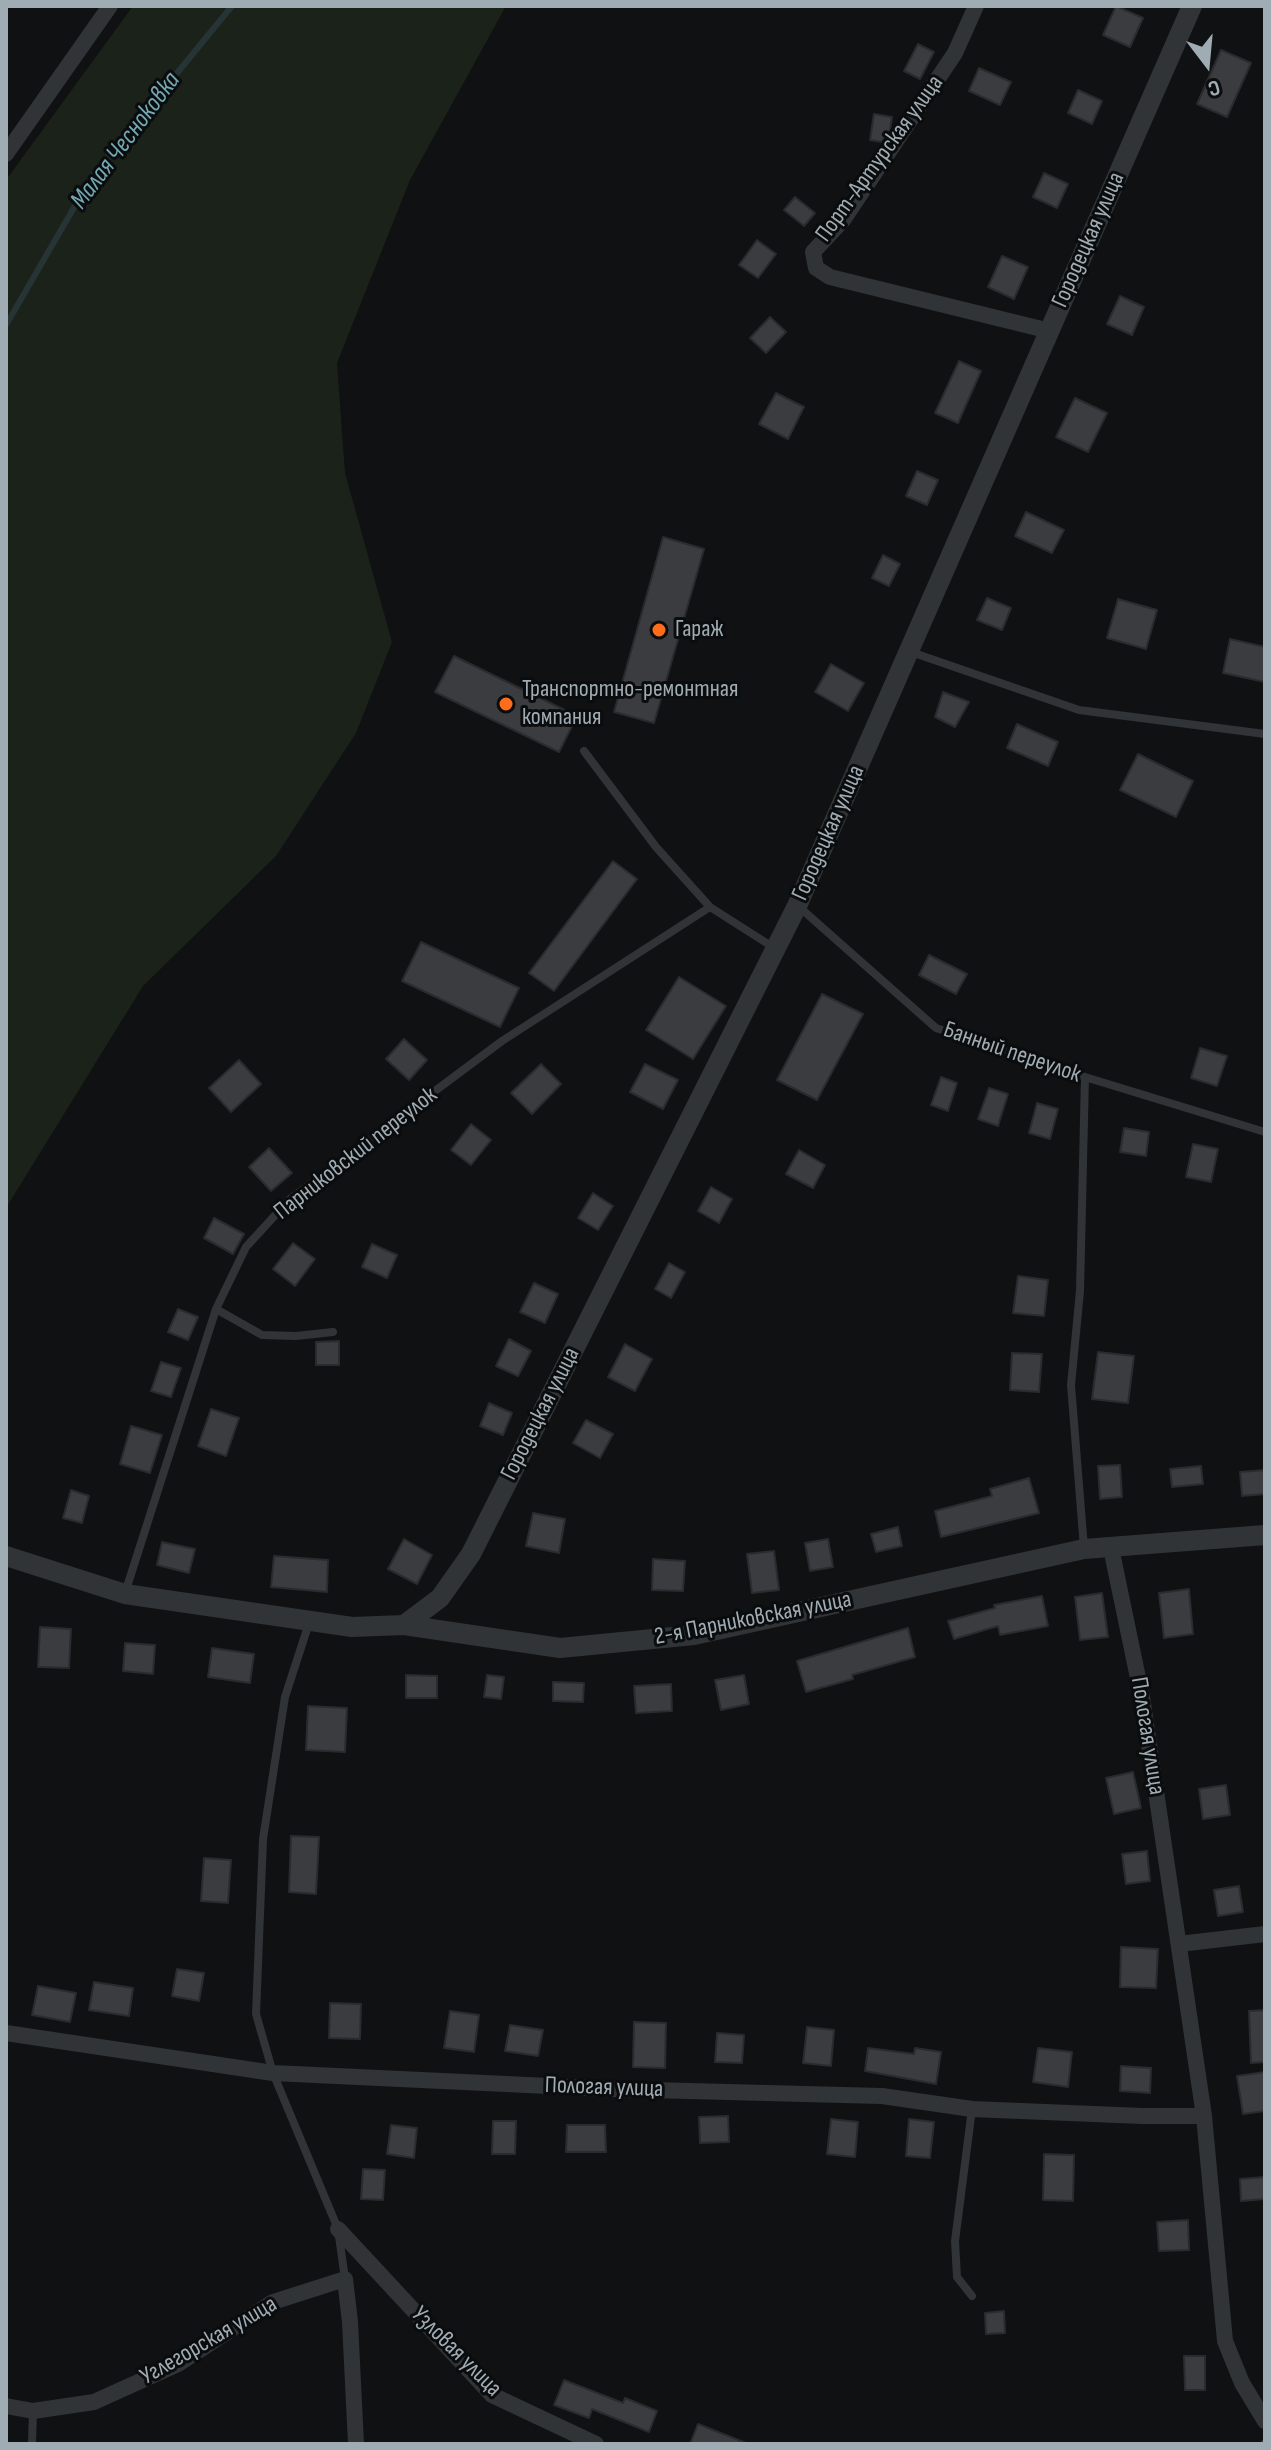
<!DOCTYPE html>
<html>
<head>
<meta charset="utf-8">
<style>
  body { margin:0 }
  #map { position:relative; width:1271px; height:2450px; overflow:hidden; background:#101112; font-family:"Sofia Sans Condensed",sans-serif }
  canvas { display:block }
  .frame { position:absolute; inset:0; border:8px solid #a0acb4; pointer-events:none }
  .north { position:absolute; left:1167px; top:24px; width:80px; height:80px; -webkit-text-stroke:6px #0b0c0d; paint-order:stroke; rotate:164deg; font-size:22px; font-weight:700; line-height:32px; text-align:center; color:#a0acb4 }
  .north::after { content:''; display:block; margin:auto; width:28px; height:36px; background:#a0acb4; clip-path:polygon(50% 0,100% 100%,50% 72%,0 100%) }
</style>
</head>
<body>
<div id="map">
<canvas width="1271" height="2450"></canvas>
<div class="frame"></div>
<div class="north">С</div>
</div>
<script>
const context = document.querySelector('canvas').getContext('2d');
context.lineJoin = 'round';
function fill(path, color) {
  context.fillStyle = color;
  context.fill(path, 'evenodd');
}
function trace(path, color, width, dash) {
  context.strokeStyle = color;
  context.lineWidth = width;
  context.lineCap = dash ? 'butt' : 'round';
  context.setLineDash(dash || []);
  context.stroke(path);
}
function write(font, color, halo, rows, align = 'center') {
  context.font = font + ' "Sofia Sans Condensed",sans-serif';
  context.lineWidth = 6;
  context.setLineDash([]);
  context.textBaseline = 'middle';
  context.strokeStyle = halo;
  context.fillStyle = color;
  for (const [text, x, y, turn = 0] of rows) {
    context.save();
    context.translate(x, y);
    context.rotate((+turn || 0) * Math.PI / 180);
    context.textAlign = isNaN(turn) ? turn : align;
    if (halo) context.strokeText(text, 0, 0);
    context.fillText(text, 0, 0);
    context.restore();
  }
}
fill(new Path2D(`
  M133,6h373l-96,174 -73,183 8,110 47,169 -36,91 -80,123 -133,130 -137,222v-1028z`), '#1b221a');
trace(new Path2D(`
  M6,325l85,-147 141,-172`), '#263436', 6);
const building = new Path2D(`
  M1116,6l27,12 -13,29 -27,-12z
  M918,44l16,8 -14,27 -16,-8z
  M1221,50l30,13 -24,54 -30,-13z
  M979,68l32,14 -11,23 -31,-14z
  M1078,90l24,11 -10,23 -24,-11z
  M874,114l18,3 -2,13 -8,12 -12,-2z
  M1044,173l24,11 -11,24 -24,-11z
  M795,197l20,16 -11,13 -20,-16z
  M757,240l19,14 -18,24 -19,-13z
  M1002,256l26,11 -14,32 -26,-12z
  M1120,296l24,11 -12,28 -25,-11z
  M770,317l16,15 -20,21 -16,-15z
  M959,361l22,10 -23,52 -23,-10z
  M776,393l28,14 -16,32 -29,-15z
  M1075,398l32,15 -19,39 -32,-15z
  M917,471l21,9 -11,25 -21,-9z
  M1026,512l38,18 -12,23 -37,-17z
  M663,537l41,12 -50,174 -40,-11z
  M883,555l17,9 -11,22 -17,-8z
  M987,598l24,10 -9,22 -25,-10z
  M1118,599l39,11 -11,39 -39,-11z
  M1230,639l35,8v35l-42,-9z
  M454,656l123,60 -18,36 -124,-60z
  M831,664l33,19 -16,28 -33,-19z
  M943,692l26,10 -14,25 -20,-10z
  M1017,724l41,18 -10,24 -41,-18z
  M1138,754l55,27 -17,36 -56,-27z
  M613,861l24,18 -83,112 -25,-18z
  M421,942l98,46 -19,39 -98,-46z
  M929,955l38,19 -11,20 -37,-19z
  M679,977l47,29 -33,53 -47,-29z
  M822,994l41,20 -46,86 -40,-20z
  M404,1039l23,21 -18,20 -23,-21z
  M1200,1048l27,8 -10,30 -26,-8z
  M239,1060l22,24 -30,28 -22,-24z
  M541,1064l20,20 -29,30 -21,-21z
  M645,1064l33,16 -15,29 -33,-17z
  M941,1077l16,6 -9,28 -17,-6z
  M989,1088l19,6 -10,32 -20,-7z
  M1037,1103l21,6 -8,30 -21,-6z
  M471,1124l20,16 -20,25 -20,-15z
  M1124,1128l25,4 -3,24 -26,-4z
  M1193,1144l25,5 -7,33 -25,-5z
  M269,1148l23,25 -21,18 -22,-24z
  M799,1150l26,15 -12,23 -27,-14z
  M711,1187l21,12 -13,24 -21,-12z
  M593,1193l20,13 -15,24 -20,-12z
  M214,1218l30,16 -11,20 -29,-16z
  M293,1243l22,16 -20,27 -22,-17z
  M372,1244l25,11 -10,23 -25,-11z
  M669,1263l16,9 -14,26 -16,-9z
  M1018,1276l30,4 -4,36 -31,-3z
  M534,1283l24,11 -13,29 -25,-11z
  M178,1309l20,8 -10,23 -20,-8z
  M509,1339l22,12 -13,25 -22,-10z
  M339,1341v24h-23v-23z
  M625,1344l27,15 -17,32 -27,-14z
  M1098,1352l36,4 -6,47 -36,-4z
  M1012,1353l30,1 -3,38 -29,-2z
  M161,1362l20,6 -10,29 -20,-6z
  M489,1403l23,10 -9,22 -23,-9z
  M211,1409l28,9 -13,38 -28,-10z
  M586,1420l27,14 -13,24 -27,-15z
  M131,1426l31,9 -12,38 -30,-9z
  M1120,1465l2,32 -22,2 -2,-33z
  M1201,1466l2,18 -31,3 -2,-18z
  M1265,1470v24l-23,2 -2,-24z
  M1029,1478l10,35 -98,24 -6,-26 57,-15 -2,-7z
  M71,1490l18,6 -7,27 -19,-5z
  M533,1513l32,6 -6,34 -33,-7z
  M898,1527l4,19 -26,6 -5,-18z
  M404,1539l28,16 -15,29 -29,-15z
  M828,1539l5,28 -23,4 -5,-28z
  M162,1542l33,7 -6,24 -32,-8z
  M774,1551l5,39 -27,3 -5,-39z
  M274,1556l54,4 -1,32 -56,-5z
  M653,1559l32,2 -2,30 -31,-1z
  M1189,1589l4,45 -29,4 -5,-45z
  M1102,1593l6,44 -28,3 -5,-43z
  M1042,1596l6,30 -48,9 -2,-9 -44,13 -6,-18 47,-13 -1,-3z
  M40,1627l31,2 -2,39 -31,-1z
  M908,1628l7,29 -63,18 1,4 -47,13 -9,-31z
  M125,1643l30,2 -2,29 -30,-3z
  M212,1648l42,6 -4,29 -42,-6z
  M406,1675l31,1v22h-31z
  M487,1675l17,2 -3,22 -17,-2z
  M744,1675l5,29 -28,6 -6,-30z
  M553,1682l31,1 -1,19 -30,-1z
  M671,1684l1,27 -36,2 -2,-27z
  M308,1706l39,2 -2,44 -39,-2z
  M1133,1772l8,36 -27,6 -8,-36z
  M1226,1785l4,30 -27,4 -4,-30z
  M291,1836l28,1 -3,57 -27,-2z
  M1147,1851l3,30 -24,3 -4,-30z
  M204,1858l27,2 -3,43 -27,-2z
  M1239,1886l4,26 -25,4 -4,-26z
  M1121,1947l37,2 -2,39 -36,-1z
  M177,1969l27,4 -5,28 -27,-5z
  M94,1982l39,6 -4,28 -40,-6z
  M38,1986l38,7 -6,29 -38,-7z
  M330,2003l31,1 -1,35 -31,-1z
  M1265,2010v52l-14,1 -2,-52z
  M450,2011l29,4 -5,37 -30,-4z
  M634,2022l32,1 -1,45 -32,-1z
  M510,2025l33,5 -5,26 -33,-5z
  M807,2027l27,3 -3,36 -28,-3z
  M717,2033l27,2 -2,28 -27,-1z
  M868,2048l46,6 1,-6 26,4 -5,32 -71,-13z
  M1038,2048l34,4 -4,35 -35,-5z
  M1121,2066l30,2 -1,25 -30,-2z
  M1265,2072v39l-22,3 -6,-38z
  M728,2116l1,26 -29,1 -1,-26z
  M831,2119l27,3 -3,35 -28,-3z
  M909,2119l25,3 -4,36 -24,-2z
  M493,2121h23l-1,33h-23z
  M391,2125l26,3 -3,30 -27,-4z
  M567,2125h38l1,27h-40z
  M1044,2154l30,1 -1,46 -30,-1z
  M363,2169l22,1 -2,30 -22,-1z
  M1265,2177v22l-24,2 -1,-22z
  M1188,2220l1,30 -30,1 -2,-29z
  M1004,2311l1,22 -19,1 -1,-21z
  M1184,2356h21v34h-20z
  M564,2380l59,23 2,-5 32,13 -8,21 -57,-23 -3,9 -35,-13z
  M698,2424l48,19v1h-56z`);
fill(building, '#3a3c40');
trace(building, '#2a2b2e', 2);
trace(new Path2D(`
  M911,652l168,58 186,24
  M584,751l72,96 54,60
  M798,906l138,122 149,49 180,55
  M216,1309l46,26 34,1 37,-4
  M1084,1548l-13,-163 9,-94 5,-214
  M125,1593l91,-284 30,-62 44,-48 212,-158 208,-134 66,42
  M309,1623l-24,74 -22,142 -7,175 17,59 65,156 7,50
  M972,2296l-15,-19 -2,-36 17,-132
  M32,2444l1,-33
  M1265,2444v-1`), '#313437', 8);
trace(new Path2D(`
  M976,6l-21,47 -112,167 -30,32 3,16 14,9 220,54
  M6,154l104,-148
  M1111,1548l31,149 62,419 21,225 17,42 23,38
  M1179,1944l86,-10
  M6,2033l267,40 339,16 270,7 90,13 170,7h62
  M338,2229l154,166 104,49
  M6,2406l27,5 61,-9 84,-38 95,-62 72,-23 5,43 6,122`), '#313437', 16);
trace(new Path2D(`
  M6,1556l119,38 227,33 52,-2 156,23 134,-13 390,-86 181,-14
  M404,1625l36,-27 31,-44 326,-648 395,-900`), '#313437', 20);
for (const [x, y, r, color] of [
  [659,630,8,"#ff6d1b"],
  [506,704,8,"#ff6d1b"]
]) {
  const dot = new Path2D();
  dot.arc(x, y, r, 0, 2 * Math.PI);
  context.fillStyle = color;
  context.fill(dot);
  trace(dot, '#0b0c0d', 3);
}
write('24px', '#a0acb4', '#0b0c0d', [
  ["Порт-Артурская улица",880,159,-54],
  ["Городецкая улица",1089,240,-66],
  ["Городецкая улица",829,833,-66],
  ["Банный переулок",1012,1053,19],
  ["Парниковский переулок",356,1154,-38],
  ["Городецкая улица",541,1414,-63],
  ["2-я Парниковская улица",753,1619,-11],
  ["Пологая улица",1147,1736,81],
  ["Пологая улица",604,2088,2],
  ["Углегорская улица",209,2341,-30],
  ["Узловая улица",456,2352,45]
]);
write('24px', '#a0acb4', '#0b0c0d', [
  ["Гараж",675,630],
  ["Транспортно-ремонтная",522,690],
  ["компания",522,718]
], 'left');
write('italic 26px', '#73a8b3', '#0b0c0d', [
  ["Малая Чесноковка",126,141,-53]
]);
</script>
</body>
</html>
